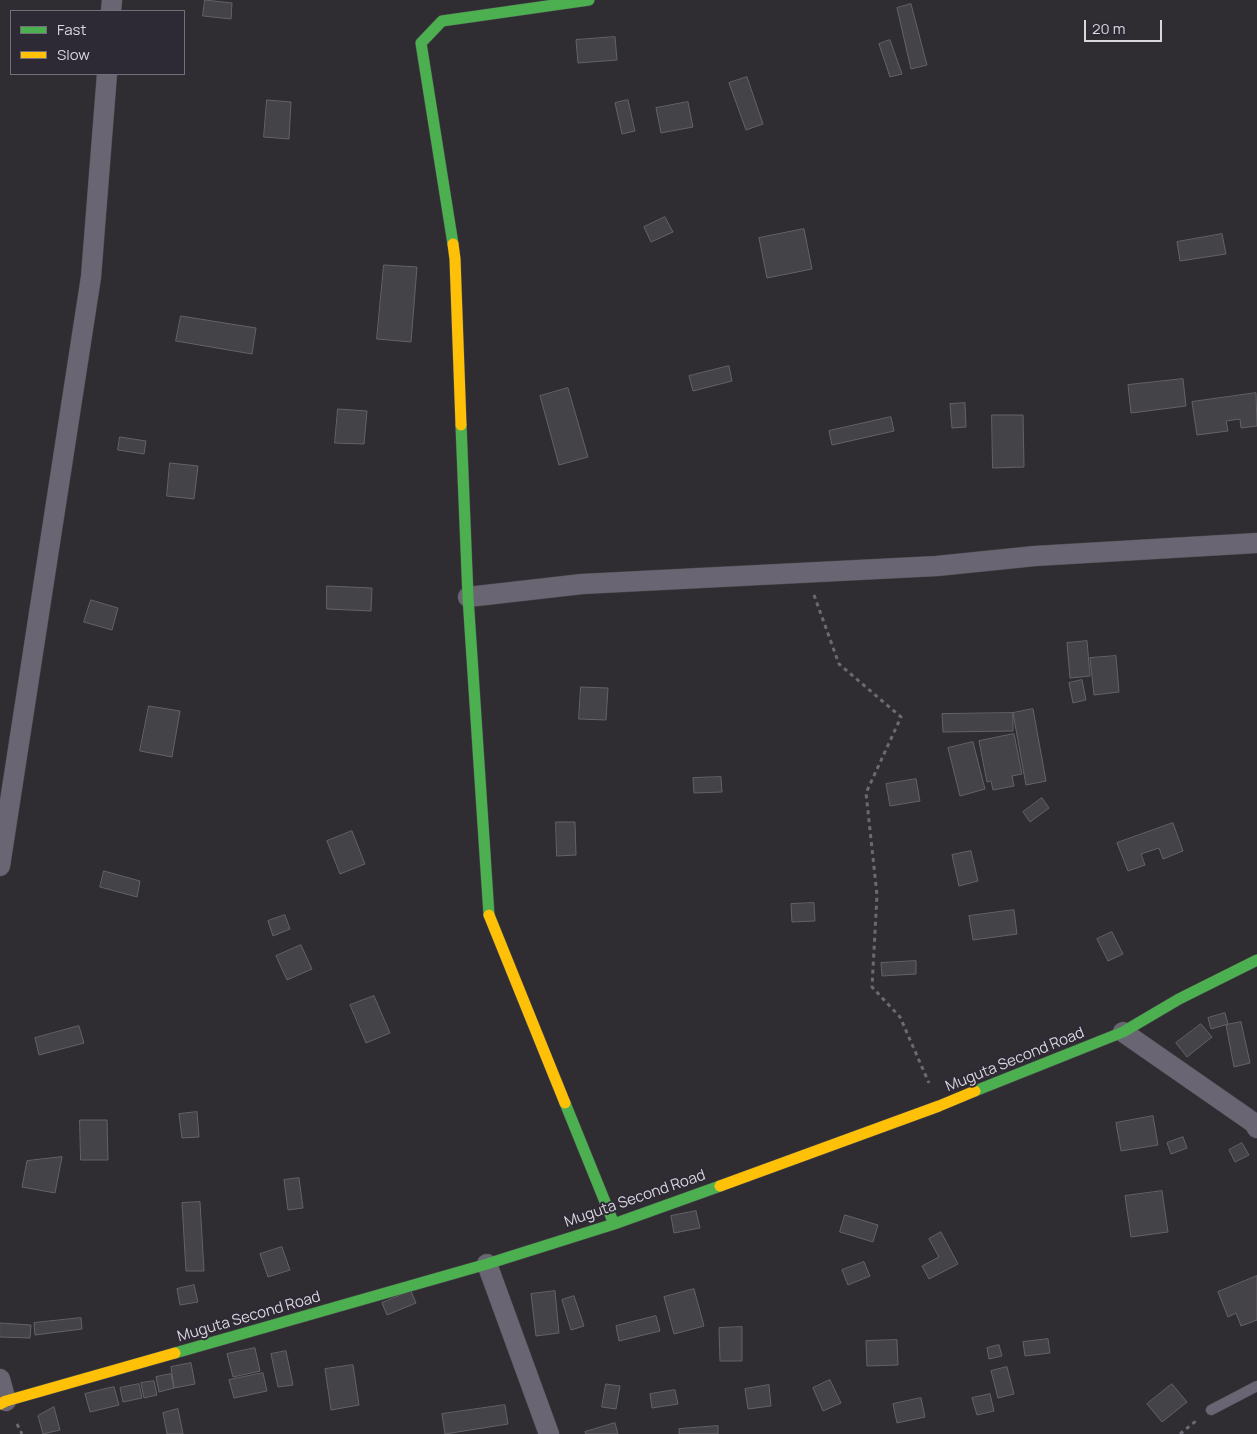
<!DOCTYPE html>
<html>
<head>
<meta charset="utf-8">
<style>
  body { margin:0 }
  #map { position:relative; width:1257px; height:1434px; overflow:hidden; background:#2f2d32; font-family:Manrope,sans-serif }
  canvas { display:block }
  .legend { position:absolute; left:10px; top:10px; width:175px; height:65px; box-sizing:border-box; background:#2e2a35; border:1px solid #726f79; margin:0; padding:6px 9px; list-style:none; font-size:15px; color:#d9d6de }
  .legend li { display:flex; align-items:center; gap:10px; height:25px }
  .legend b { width:25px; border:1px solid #726f79 }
  .scale { position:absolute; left:1084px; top:20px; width:78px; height:22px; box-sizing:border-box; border:2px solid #d9d6de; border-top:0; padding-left:6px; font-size:15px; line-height:18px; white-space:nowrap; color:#d9d6de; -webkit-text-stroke:4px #2e2a35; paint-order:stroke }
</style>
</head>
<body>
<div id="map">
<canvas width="1257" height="1434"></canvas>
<ul class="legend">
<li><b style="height:6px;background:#4caf50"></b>Fast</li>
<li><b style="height:6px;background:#ffc107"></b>Slow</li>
</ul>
<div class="scale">20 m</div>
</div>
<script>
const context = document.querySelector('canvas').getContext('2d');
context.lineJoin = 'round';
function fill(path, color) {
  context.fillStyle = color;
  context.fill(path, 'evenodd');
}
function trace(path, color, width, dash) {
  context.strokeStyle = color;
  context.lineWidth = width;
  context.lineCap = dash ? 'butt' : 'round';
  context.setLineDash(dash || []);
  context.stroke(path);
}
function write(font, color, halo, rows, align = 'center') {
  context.font = font + ' Manrope,sans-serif';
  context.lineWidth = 4;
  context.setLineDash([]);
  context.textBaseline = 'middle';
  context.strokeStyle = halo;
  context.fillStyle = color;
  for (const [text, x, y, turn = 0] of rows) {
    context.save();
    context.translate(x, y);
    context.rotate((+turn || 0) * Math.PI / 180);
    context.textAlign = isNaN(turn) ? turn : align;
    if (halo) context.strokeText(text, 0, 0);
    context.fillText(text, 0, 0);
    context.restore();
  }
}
const building = new Path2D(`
  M205,0l27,3 -1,16 -28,-3z
  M911,4l16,61 -16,4 -14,-61z
  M615,37l2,23 -39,3 -2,-23z
  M890,40l12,34 -12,3 -11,-33z
  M747,77l16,47 -17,6 -17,-47z
  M267,100l24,2 -2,37 -25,-2z
  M628,100l7,31 -13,3 -7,-31z
  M688,102l5,25 -32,6 -5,-25z
  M665,217l8,15 -22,10 -7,-15z
  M804,229l8,40 -45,9 -8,-40z
  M1222,234l4,20 -46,7 -3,-19z
  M384,265l33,2 -6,75 -34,-3z
  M181,316l75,12 -4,26 -76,-13z
  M729,366l3,15 -39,10 -4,-15z
  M1183,379l3,27 -55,7 -3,-28z
  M568,388l20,69 -29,8 -19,-69z
  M1256,393l1,33 -16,2 -1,-9 -14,2 2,10 -31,4 -5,-33z
  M965,403l1,24 -14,1 -2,-24z
  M338,409l29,2 -3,33 -29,-1z
  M992,415h31l1,52 -31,1z
  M891,417l3,14 -62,14 -3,-14z
  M120,437l26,4 -2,13 -26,-4z
  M170,463l28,3 -4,33 -27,-3z
  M327,586l45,2 -1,23 -44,-2z
  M91,600l27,8 -6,22 -28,-8z
  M1087,641l3,35 -20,2 -3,-35z
  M1116,656l3,36 -25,3 -4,-37z
  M1082,680l4,20 -13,3 -4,-20z
  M581,687l27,1 -2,32 -27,-1z
  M149,706l31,5 -8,46 -32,-6z
  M1033,709l13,72 -20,4 -13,-72z
  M1013,713v18l-70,1 -1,-18z
  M1014,734l8,40 -10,2 2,10 -21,4 -2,-9 -4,1 -8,-41z
  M973,742l12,47 -25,7 -12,-48z
  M721,777l1,15 -28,1 -1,-15z
  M916,779l4,22 -30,5 -4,-22z
  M1042,798l7,10 -19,14 -7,-10z
  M556,822h19l1,33 -19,1z
  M1173,823l10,28 -20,8 -4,-11 -18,6 4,11 -17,6 -11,-28z
  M352,831l13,33 -25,10 -13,-33z
  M971,851l7,30 -19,5 -7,-31z
  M104,871l36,10 -3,16 -37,-10z
  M814,903l1,18 -23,1 -1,-18z
  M1014,910l3,24 -44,6 -4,-24z
  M285,915l5,14 -17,7 -5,-15z
  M1112,932l11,22 -15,7 -11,-22z
  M301,945l11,24 -25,11 -11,-24z
  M916,961v13l-34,2 -1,-13z
  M374,996l16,37 -24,10 -16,-38z
  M1225,1013l3,11 -17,5 -3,-11z
  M1241,1022l9,41 -16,4 -8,-42z
  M1201,1024l11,13 -25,20 -11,-14z
  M79,1026l5,17 -45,12 -4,-17z
  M197,1112l2,25 -17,1 -3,-24z
  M1153,1116l5,29 -37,6 -5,-28z
  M80,1120h27l1,40h-27z
  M1183,1137l4,11 -16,6 -4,-11z
  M1242,1143l7,12 -14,7 -6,-12z
  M62,1157l-7,36 -33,-6 5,-26z
  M299,1178l4,30 -15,2 -4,-30z
  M1162,1191l6,41 -37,5 -6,-41z
  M200,1202l4,69h-18l-4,-68z
  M696,1211l4,17 -26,5 -3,-17z
  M845,1215l33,10 -5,17 -33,-10z
  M941,1232l17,32 -29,15 -7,-13 17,-9 -10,-18z
  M282,1247l8,23 -22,7 -8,-23z
  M864,1262l6,14 -22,9 -6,-15z
  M1257,1276v44l-16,6 -5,-13 -8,4 -10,-25z
  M194,1285l4,17 -18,3 -3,-16z
  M694,1289l10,37 -30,8 -10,-37z
  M411,1291l5,12 -29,12 -5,-12z
  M555,1291l4,42 -23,3 -5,-42z
  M574,1296l10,30 -13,4 -9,-30z
  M656,1316l4,15 -41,10 -3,-15z
  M81,1318l1,11 -47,6 -1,-12z
  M0,1323l31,2 -1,13 -30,-1z
  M742,1327v34h-22l-1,-33z
  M1048,1339l2,14 -25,3 -2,-14z
  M897,1340l1,25 -31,1 -1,-25z
  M999,1345l3,11 -13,3 -2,-11z
  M255,1348l5,23 -27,6 -6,-23z
  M286,1351l7,34 -15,2 -7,-33z
  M191,1363l4,21 -21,4 -3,-21z
  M353,1365l6,40 -28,5 -6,-41z
  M1007,1367l7,27 -16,4 -7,-27z
  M263,1373l4,18 -33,7 -5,-18z
  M171,1374l3,14 -15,4 -3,-15z
  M830,1380l11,23 -18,8 -10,-23z
  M154,1381l3,14 -13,3 -3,-15z
  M139,1384l3,14 -19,4 -3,-14z
  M606,1384l14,2 -4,23 -14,-2z
  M1172,1384l15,18 -25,20 -15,-18z
  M769,1385l2,21 -23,3 -3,-20z
  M114,1387l5,18 -29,7 -5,-18z
  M675,1390l3,14 -26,4 -2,-14z
  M990,1394l4,17 -17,4 -5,-17z
  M921,1398l4,19 -28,6 -4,-19z
  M505,1405l3,19 -63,10 -3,-20z
  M54,1407l6,23 -17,4 -5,-18z
  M178,1409l5,25h-16l-4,-21z
  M615,1423l3,11h-32l-1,-2z
  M718,1426v8h-39v-5z`);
fill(building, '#444347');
trace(building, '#646267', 1);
const lane = new Path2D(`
  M1211,1410l46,-24`);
const street = new Path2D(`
  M111,11l1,-11
  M468,597l114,-13 355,-18 98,-10 222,-13
  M0,866l91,-589 16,-203
  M1123,1032l131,91 3,5
  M487,1264l62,170
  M0,1379l6,22`);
const fast = new Path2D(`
  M453,244l-32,-201 21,-22 147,-21
  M461,425l7,172 21,318
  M975,1091l148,-59 56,-33 78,-39
  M565,1103l49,121
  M175,1353l312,-89 127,-40 106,-38`);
const slow = new Path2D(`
  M453,244l2,15 6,166
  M489,915l76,188
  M720,1186l219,-80 36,-15
  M0,1404l6,-3 169,-48`);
trace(lane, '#4a494d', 11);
trace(street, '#4a494d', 21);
trace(fast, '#4a494d', 12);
trace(slow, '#4a494d', 12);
trace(new Path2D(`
  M814,595l25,69 62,53 -35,76 11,102 -5,92 28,30 29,66
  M17,1424l5,10
  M1180,1434l16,-13`), '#6d6972', 3, [4, 4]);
trace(lane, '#6a6572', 10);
trace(street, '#6a6572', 20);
trace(fast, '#4caf50', 11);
trace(slow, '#ffc107', 11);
write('15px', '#d9d6de', '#2e2a35', [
  ["Muguta Second Road",1015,1060,-22],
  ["Muguta Second Road",635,1199,-19],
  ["Muguta Second Road",249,1317,-16]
]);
</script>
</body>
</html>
